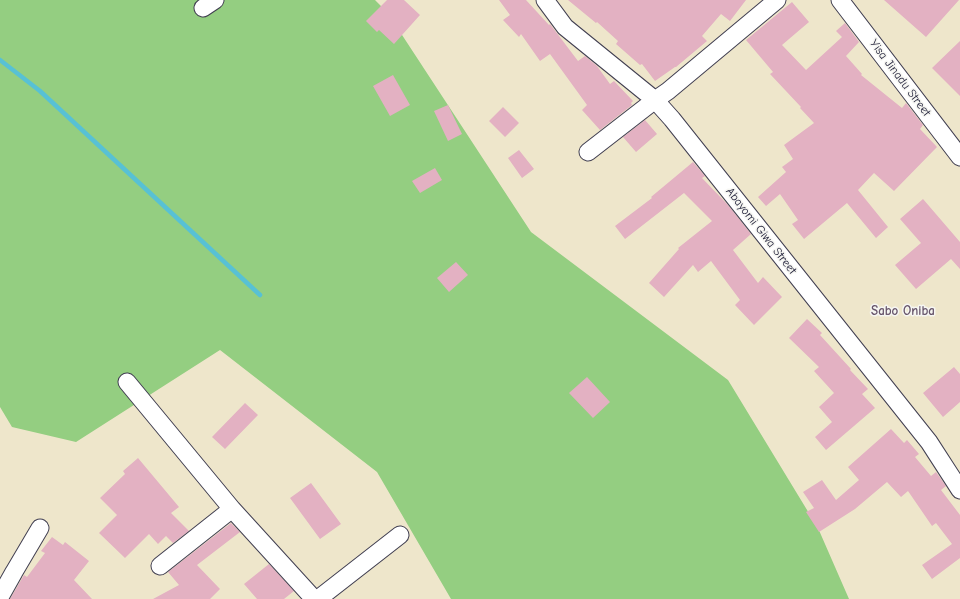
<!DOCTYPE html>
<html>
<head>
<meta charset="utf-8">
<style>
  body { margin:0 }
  canvas { display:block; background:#eee6cb }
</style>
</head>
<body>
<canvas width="960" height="599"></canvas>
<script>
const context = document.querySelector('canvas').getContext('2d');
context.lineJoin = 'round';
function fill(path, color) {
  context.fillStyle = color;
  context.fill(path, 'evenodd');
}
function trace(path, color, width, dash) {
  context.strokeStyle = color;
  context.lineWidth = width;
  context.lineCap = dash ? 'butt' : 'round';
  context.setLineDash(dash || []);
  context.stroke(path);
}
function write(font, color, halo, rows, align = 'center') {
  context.font = font + ' "Comic Neue",sans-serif';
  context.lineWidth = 3;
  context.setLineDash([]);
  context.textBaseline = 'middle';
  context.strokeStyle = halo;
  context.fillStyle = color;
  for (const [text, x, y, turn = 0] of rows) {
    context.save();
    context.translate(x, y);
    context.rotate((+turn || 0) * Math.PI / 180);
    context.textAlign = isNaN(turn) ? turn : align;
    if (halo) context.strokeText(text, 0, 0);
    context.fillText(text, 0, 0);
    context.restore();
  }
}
fill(new Path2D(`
  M0,0h375l12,12 144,220 197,148 90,148 31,71h-398l-74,-127 -157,-122 -144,92 -64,-15 -12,-20z`), '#94ce81');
trace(new Path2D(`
  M0,60l40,31 220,204`), '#58c1d4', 4.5);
fill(new Path2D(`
  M387,0h17l16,15 -26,29 -15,-14 -2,2 -11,-11z
  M499,0h27l23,25 1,-1 28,37 7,-5 12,10 13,18 4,-3 19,20 -2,2 1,2 -32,25 -18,-20 5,-5 -37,-51 -10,7 -19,-27 -2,3 -16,-17 7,-5z
  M568,0h178l-16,21 -9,-7 -19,22 5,5 -31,26h-1l-20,14 -13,-17 -2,1 -24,-21 2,-3 -21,-19 -1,1z
  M884,0h75l-33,37z
  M792,2l17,20 -27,23 24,25 36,-33 -6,-6 9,-8 14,19 -13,14 16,18 -1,1 41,33 4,-5 17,22 -3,4 17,18 -43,44 -20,-18 -16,17 30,37 -12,11 -29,-35 -43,36 -12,-15 6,-4 -18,-26 -14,12 -8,-9 28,-25 -4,-5 11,-8 -9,-14 30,-22 -14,-15 1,-1 -31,-33 3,-2 -27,-32z
  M960,41v55l-28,-28z
  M393,75l17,30 -20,11 -17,-30z
  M448,105l14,29 -14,7 -14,-30z
  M503,107l16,16 -14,14 -16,-16z
  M645,120l12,14 -21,18 -13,-15z
  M519,150l15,19 -12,9 -14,-20z
  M693,162l12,14 -3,2 26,27 23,29 -18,16 25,33 5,-6 19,20 -28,28 -19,-20 5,-5 -29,-39 -13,11 -5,-7 -29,32 -15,-14 30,-34 -1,-1 34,-27 -28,-28 -59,46 -10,-13 37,-28 -1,-1z
  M435,168l7,12 -22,13 -8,-12z
  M923,199l37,43v27l-9,-10 -35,30 -21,-24 26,-22 -21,-24z
  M456,262l12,13 -19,17 -12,-14z
  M807,319l15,14 -2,2 31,34 -1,1 18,19 -6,5 13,14 -49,42 -11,-13 17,-15 -13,-15 15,-14 -20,-22 5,-4 -30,-29z
  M954,367l6,7v28l-17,15 -20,-24z
  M587,377l23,25 -17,16 -24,-25z
  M245,403l13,12 -33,34 -13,-12z
  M891,429l13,14 3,-3 12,14 -4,3 16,19 5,-4 10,14 -5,4 19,25v43l-28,21 -10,-14 30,-21 -16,-21 -4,3 -24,-35 -7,6 -14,-15 -32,27 -36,23 -13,-20 8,-4 -11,-16 19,-12 14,20 23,-20 -11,-13z
  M138,458l41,49 -8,6 18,18 -16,12 -7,-7 -8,8 -9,-10 -24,24 -26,-25 18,-18 -17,-17 25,-24 -2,-3z
  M311,483l30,41 -21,15 -30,-41z
  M231,523l9,9 -43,33 23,24 -10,10h-57l26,-14 -11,-13z
  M52,537l11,8 2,-3 24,19 -15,19 18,19h-82l14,-24 3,2 18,-24 -4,-2z
  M269,564l25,27 -10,8h-27l-13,-15z`), '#e3b1c2');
const minor = new Path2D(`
  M545,0l20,27 90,73 -67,52
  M777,0l-109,91 -13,9 17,19 257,323 31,48
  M840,0l120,157
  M203,8l12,-8
  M127,382l105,127
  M160,566l72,-57 82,90
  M0,597l14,-25 26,-44
  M318,599l82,-64`);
trace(minor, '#413f51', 19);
trace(minor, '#fff', 17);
write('12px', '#22223b', '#f6f6f2', [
  ["Yisa Jinadu Street",900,78,53],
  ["Abayomi Giwa Street",761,231,52]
]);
write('bold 13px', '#66546a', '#f6f6f2', [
  ["Sabo Oniba",903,311]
]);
</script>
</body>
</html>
